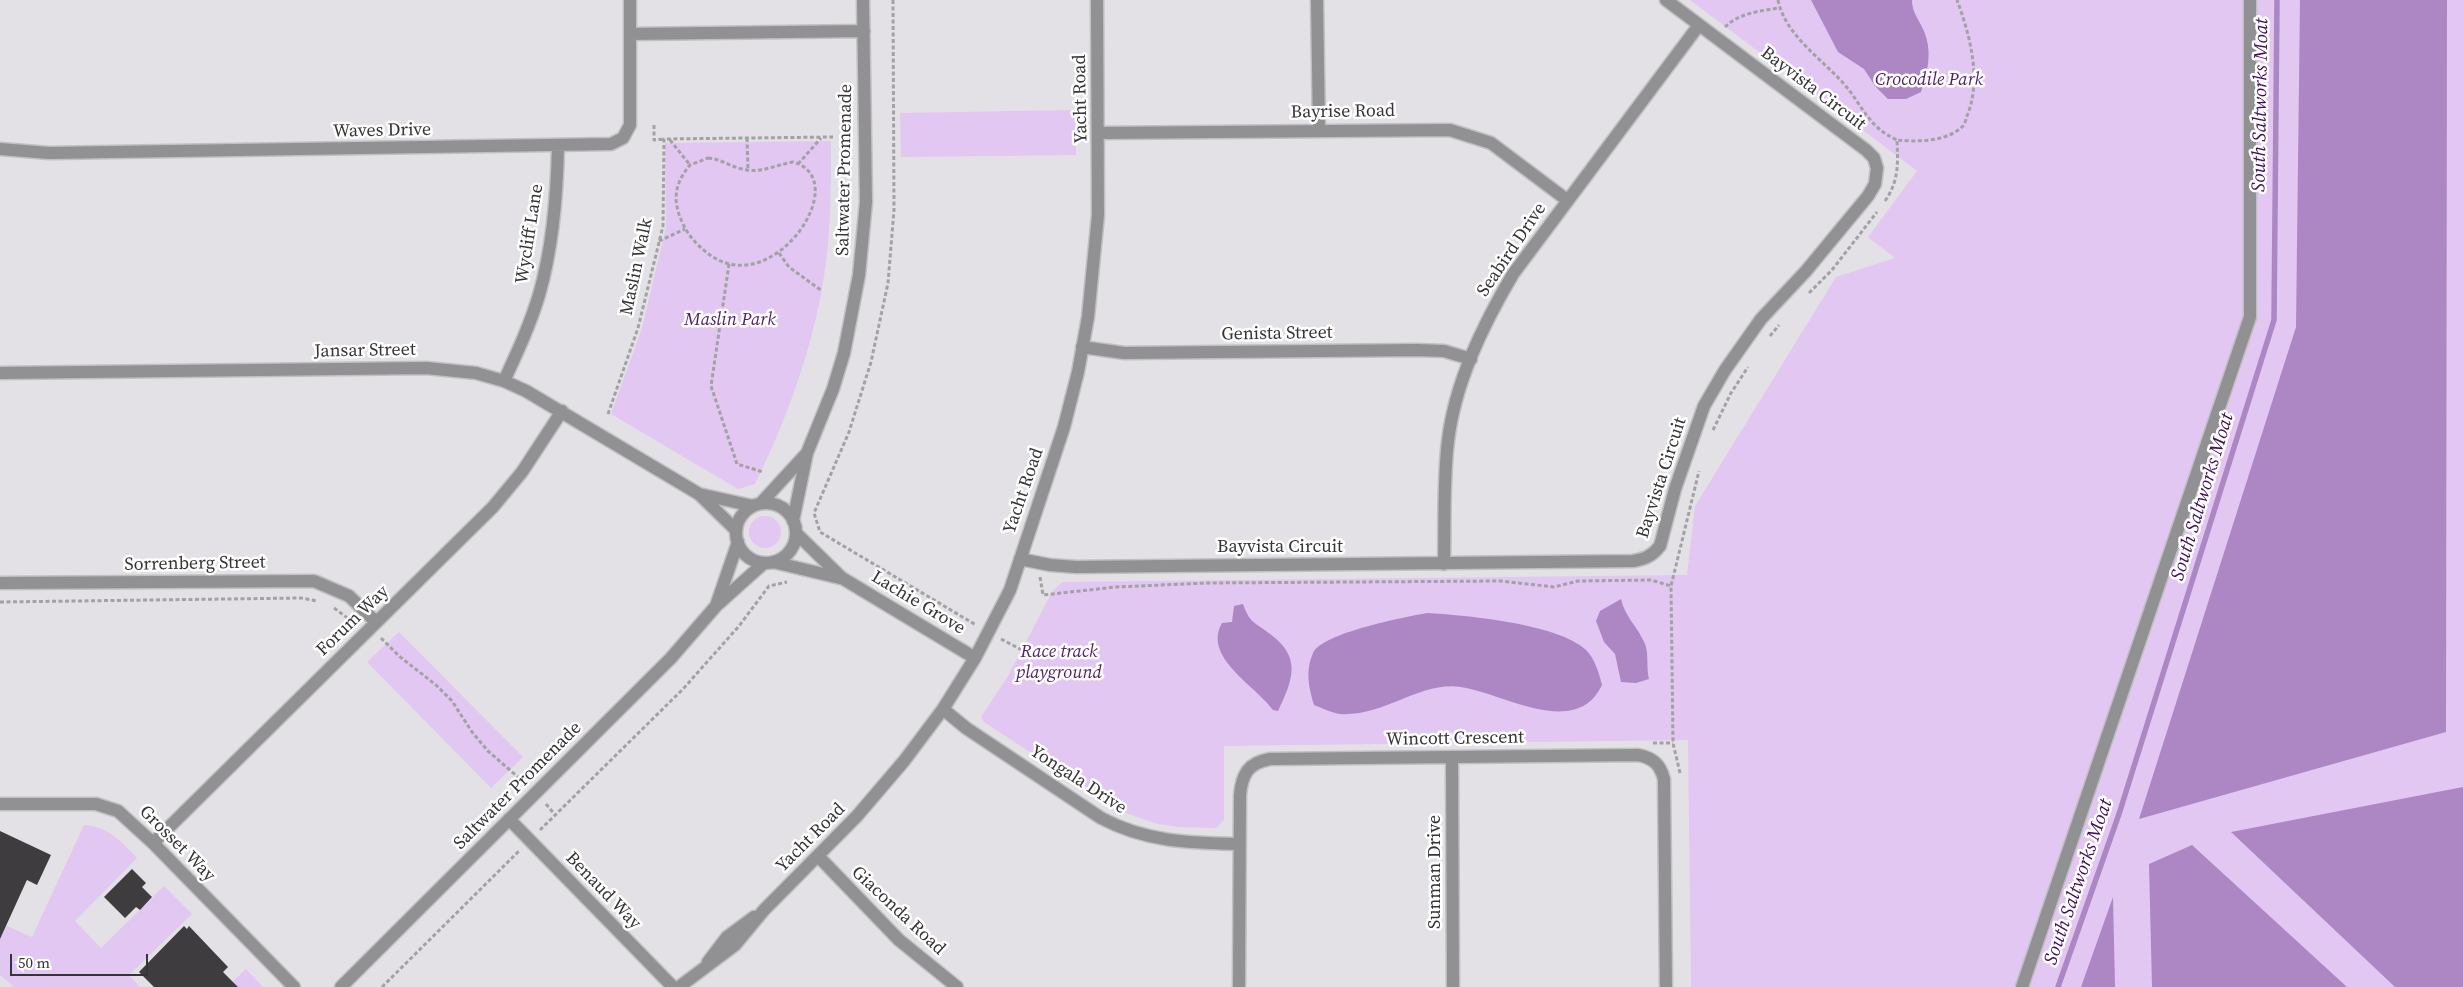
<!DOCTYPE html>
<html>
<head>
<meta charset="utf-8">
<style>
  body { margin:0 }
  #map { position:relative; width:2463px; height:987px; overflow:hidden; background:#e3e1e5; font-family:"Source Serif 4",serif }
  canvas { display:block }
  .scale { position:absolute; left:10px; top:954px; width:138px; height:22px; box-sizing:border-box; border:2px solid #353536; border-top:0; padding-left:6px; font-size:15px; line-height:18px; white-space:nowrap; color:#353536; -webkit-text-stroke:4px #fff; paint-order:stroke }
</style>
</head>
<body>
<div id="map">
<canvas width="2463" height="987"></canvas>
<div class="scale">50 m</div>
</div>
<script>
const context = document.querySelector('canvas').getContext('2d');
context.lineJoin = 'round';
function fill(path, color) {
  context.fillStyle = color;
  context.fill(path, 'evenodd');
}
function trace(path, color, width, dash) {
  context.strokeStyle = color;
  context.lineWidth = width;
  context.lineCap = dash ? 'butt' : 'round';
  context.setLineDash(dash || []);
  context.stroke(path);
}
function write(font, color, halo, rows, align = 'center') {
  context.font = font + ' "Source Serif 4",serif';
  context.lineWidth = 5;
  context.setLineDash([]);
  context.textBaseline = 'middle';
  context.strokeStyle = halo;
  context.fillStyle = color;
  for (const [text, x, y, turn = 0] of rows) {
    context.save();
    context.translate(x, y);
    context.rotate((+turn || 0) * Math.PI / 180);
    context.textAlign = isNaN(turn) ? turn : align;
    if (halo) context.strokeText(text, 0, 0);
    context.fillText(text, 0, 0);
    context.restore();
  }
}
fill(new Path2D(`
  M1690,0h773v987h-772l-3,-247 -464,6v74l-8,8 -37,-1 -21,-3 -38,-13 -136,-89 -3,-5 27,-41 44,-84 10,-10 625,-7 8,-69 141,-229 59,-19 -27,-21 49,-66z
  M1075,110l1,45 -175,2 -1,-44z
  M831,141c0,35 0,69 -3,103 -8,85 -36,164 -73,240l-17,5 -127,-75 31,-86 24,-101 -1,-84z
  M749 532a16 16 0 1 1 32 0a16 16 0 1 1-32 0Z
  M399,632l124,125 -32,31 -124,-126z
  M84,825c24,2 37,16 53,33l-62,63 26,27 63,-62 28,28 -63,61 11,12h-126l-14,-12v-52l32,14z
  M246,969l17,18h-36z`), '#e1c7f2');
fill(new Path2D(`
  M1811,0h101c0,12 6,18 11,29 10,22 5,41 -2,63l-15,7h-18l-13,-13 -11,-17 -26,-17z
  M2300,0h147l-1,732 -307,87 157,-492z
  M1621,599c4,18 17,28 24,45 4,9 1,24 4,35l-13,4 -15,-1 -6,-28 -11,-12 -8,-21 4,-10z
  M1243,604c7,20 12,18 27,30 32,23 23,46 8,77l-5,-1c-17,-24 -71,-53 -51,-87l10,-1 2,-16z
  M1427,613c38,2 132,11 159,37 9,9 13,23 16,35 -26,55 -99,8 -141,2 -41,-6 -77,30 -121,27 -8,-1 -18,-6 -26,-9 -5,-18 -9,-33 -1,-52 9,-20 92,-36 114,-40z
  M2463,787v200h-68l-164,-155z
  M2192,845l155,142h-195l-3,-123z
  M2113,897l2,90h-34z`), '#ac87c4');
trace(new Path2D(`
  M2058,987l61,-173 155,-494 3,-320`), '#ac87c4', 5.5);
fill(new Path2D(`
  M0,831l51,24 -14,30 -10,-5 -1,2 -26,57z
  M132,869l14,14 -4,4 10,10 -12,13 -4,-3 -11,11 -21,-21z
  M184,926l3,3 2,-3 39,41 -5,5 15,15h-84l-15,-15z`), '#3e3c3f');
const minor = new Path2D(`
  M1317,0l2,131
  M631,34l233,-3
  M1099,133l351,-3 41,13 76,57
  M0,149l49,4 562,-9 12,-6 7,-13v-125
  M1082,347l42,6 292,-3 28,1 27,8
  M0,373l426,-5 50,5 28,8 22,10 173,103 37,36
  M504,381c13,-28 26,-56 35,-86 14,-48 18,-99 19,-149
  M699,494l54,12
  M761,503l46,-50
  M736 533a30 30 0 1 1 60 0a30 30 0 1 1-60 0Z
  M793,521l14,-68 26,-64 11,-36 15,-78 7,-73 -3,-202
  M796,533l46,45 133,80
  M1020,559l30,6 26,2 557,-6c12,-2 19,-5 27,-15l15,-57 29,-83 21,-36 36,-51 45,-48 62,-75 7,-12 2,-16 -3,-10 -8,-8 -200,-150
  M773,562l67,16
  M1444,564c1,-41 -1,-82 4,-123 7,-59 35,-116 65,-167l186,-249
  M0,583l314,-2 35,15 27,26
  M716,606l22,-64
  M943,709l23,19 135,90c45,24 88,25 138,26
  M1452,757l1,230
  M0,804h96l22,7 35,32 141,144
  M509,819l164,168
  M153,843l340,-336 29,-35 40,-61
  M818,856l81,84 58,47
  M708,962l19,-25 27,-20
  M341,987l330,-329 45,-52 48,-43
  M679,987l56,-42 29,-35 93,-94 47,-55 39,-52 32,-51 35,-68 54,-163 14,-55 10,-55 10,-102 -1,-215
  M1239,987l1,-192c2,-21 8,-32 30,-36l368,-4c15,3 22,9 26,24l2,208
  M2022,987l228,-670v-317`);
trace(minor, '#c0bfc2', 15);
trace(new Path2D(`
  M893,0l1,210 -6,73 -17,79 -22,70 -35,81 6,19 156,93
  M1778,0c7,35 44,59 66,84 19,22 24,43 53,56
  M1725,27c14,-14 35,-16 54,-19
  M654,125v15l10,-1
  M747,138l1,32
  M670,140l20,25
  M708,158c13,1 21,8 34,11 18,5 33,-4 51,-7 62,17 -19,139 -83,93 -11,-8 -21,-18 -27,-31 -11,-23 -9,-40 7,-59z
  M798,164l23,-26
  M1885,201c14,-20 13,-38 12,-61 20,2 50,2 66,-14 2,-2 3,-7 4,-10 15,-36 3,-81 -10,-116
  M659,241l26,-12
  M779,253l10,14 33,24
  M729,264l-18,122 26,78 26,8
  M1809,293l23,-23 45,-58
  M1770,336l9,-11
  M608,414l30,-86 25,-102 1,-87 169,-2
  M1713,430l18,-37 17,-26
  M1040,577l3,18 73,-8 91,-4 294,-2 53,6 24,-6 73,-1 20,6
  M0,602l301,-4 16,3
  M334,608l19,14
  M381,638l18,18 37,29 16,16 20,31 16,19 38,33
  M1001,639l21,11
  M1653,743h20
  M1680,773l-7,-30 -2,-157 28,-115
  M546,804l10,12
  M540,830l143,-141 56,-63 30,-40 18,-4
  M382,987l138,-137`), '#a2a1a3', 3, [4, 2.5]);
trace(minor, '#919092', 12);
write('italic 18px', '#4f1f67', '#fff', [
  ["Crocodile Park",1929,80],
  ["Maslin Park",730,320],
  ["Race track",1059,652],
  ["playground",1059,673]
]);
write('18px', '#353536', '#fff', [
  ["Bayvista Circuit",1813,89,37],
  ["Yacht Road",1081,99,-91],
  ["Bayrise Road",1343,112,-1],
  ["Waves Drive",382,131,-1],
  ["Saltwater Promenade",845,170,-89],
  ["Wycliff Lane",530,234,-81],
  ["Seabird Drive",1512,250,-56],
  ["Maslin Walk",637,267,-78],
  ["Genista Street",1277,334,-1],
  ["Jansar Street",365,351,-1],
  ["Bayvista Circuit",1662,478,-72],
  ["Yacht Road",1024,491,-71],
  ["Bayvista Circuit",1280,547],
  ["Sorrenberg Street",195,564,-1],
  ["Lachie Grove",918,603,31],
  ["Forum Way",353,621,-44],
  ["Wincott Crescent",1455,739,-1],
  ["Yongala Drive",1078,780,33],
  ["Saltwater Promenade",518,786,-45],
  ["Yacht Road",811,838,-45],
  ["Grosset Way",177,844,45],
  ["Sunman Drive",1435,872,-90],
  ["Benaud Way",603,891,46],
  ["Giaconda Road",898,911,43]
]);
write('italic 19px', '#410f59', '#fff', [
  ["South Saltworks Moat",2261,105,-89],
  ["South Saltworks Moat",2203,497,-73],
  ["South Saltworks Moat",2079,882,-71]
]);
</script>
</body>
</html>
